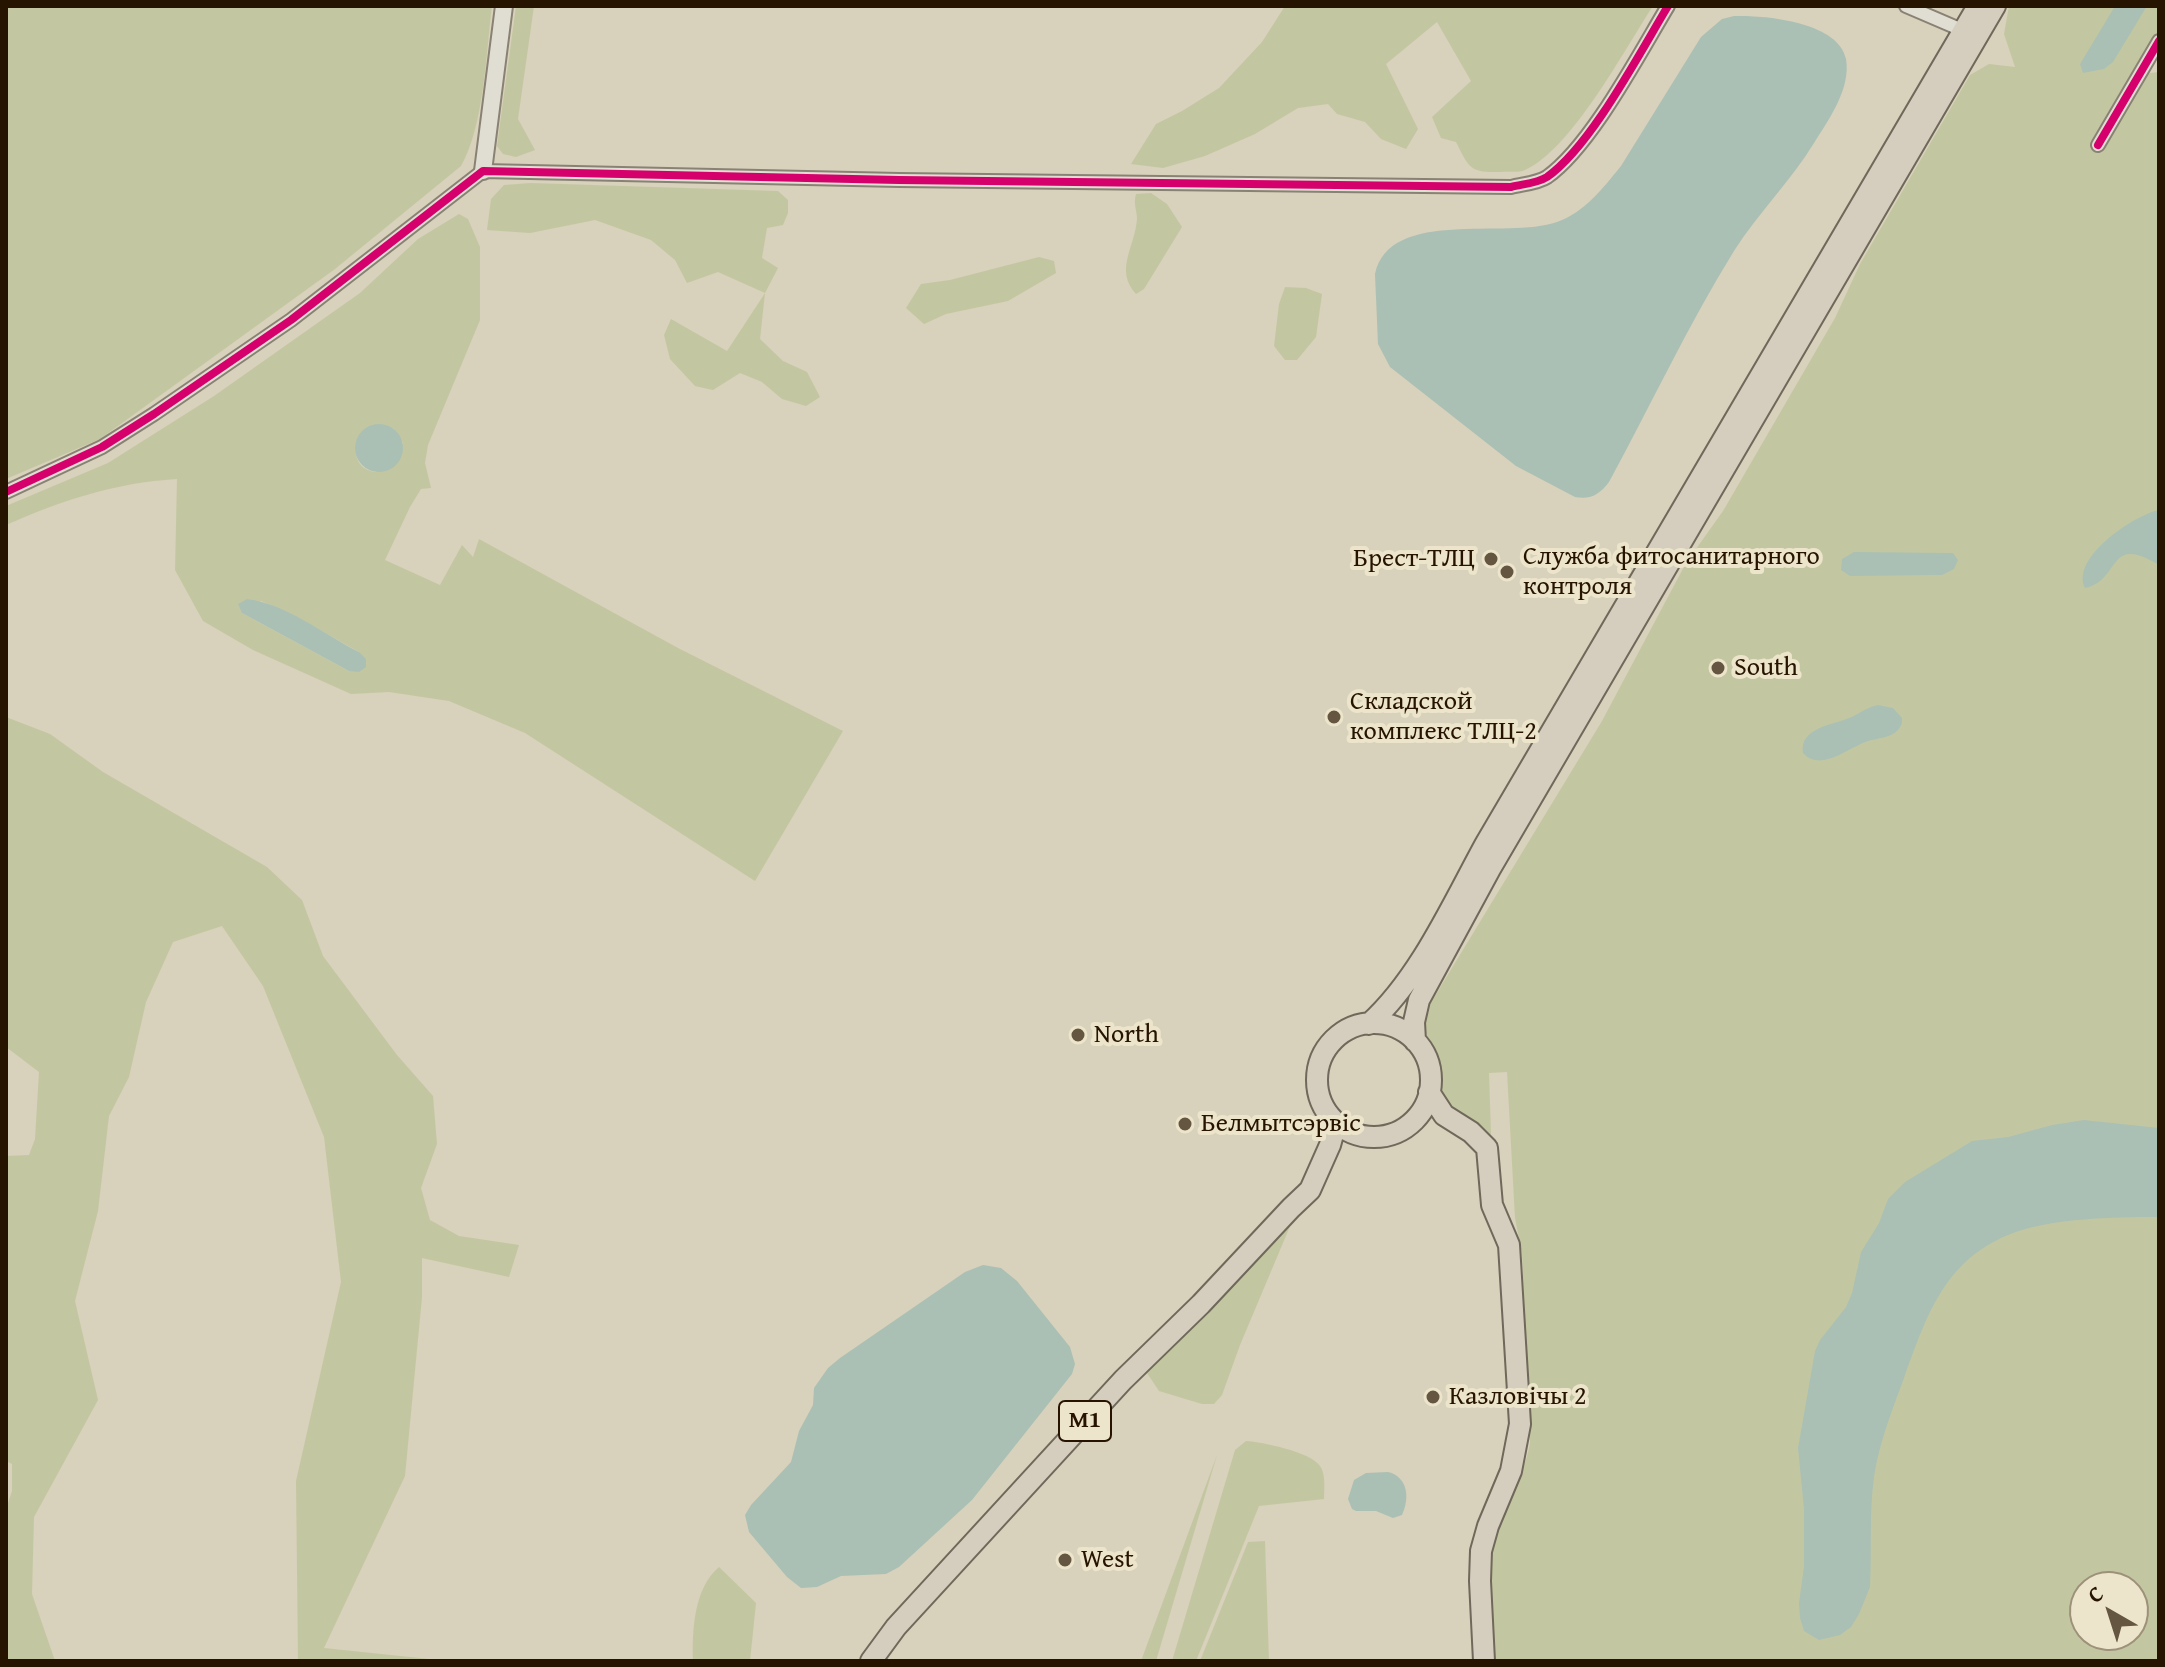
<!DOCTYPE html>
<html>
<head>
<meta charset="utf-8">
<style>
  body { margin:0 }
  #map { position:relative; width:2165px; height:1667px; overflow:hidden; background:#d8d1bb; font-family:"Gentium Book Plus",serif }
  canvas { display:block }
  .frame { position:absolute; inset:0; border:8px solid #261400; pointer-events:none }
  .north { position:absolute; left:2069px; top:1571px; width:80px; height:80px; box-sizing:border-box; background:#ede5cb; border:2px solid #9d917a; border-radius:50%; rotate:321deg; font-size:22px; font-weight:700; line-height:32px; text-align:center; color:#261400 }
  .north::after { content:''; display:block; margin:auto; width:28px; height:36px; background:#645641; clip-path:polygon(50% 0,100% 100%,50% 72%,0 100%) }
</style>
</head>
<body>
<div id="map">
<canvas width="2165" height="1667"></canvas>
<div class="frame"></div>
<div class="north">С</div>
</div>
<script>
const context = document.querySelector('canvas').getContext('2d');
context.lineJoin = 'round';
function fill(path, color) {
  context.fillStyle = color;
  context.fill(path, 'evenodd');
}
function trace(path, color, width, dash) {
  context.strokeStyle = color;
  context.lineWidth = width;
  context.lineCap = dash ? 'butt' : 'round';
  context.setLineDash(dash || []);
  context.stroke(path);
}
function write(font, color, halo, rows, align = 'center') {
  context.font = font + ' "Gentium Book Plus",serif';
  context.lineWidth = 8;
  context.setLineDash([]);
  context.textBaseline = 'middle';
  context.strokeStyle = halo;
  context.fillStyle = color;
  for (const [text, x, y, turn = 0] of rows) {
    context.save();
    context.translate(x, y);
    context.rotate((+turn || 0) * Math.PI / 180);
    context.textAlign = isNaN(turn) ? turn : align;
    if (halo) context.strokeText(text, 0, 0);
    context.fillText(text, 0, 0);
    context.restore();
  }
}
fill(new Path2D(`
  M6,6h486c-6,47 -8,120 -31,160l-126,103 -235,170 -94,40z
  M516,6h18l-16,113 17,31 -19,7 -13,-3 -6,-8z
  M1285,6h368c-29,44 -81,143 -128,164 -6,3 -17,1 -24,2 -31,1 -32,-4 -45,-30l-15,-4 -9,-21 39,-36 -34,-59 -51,42 32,65 -12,20 -25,-10 -16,-17 -28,-8 -9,-10 -30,4 -43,26 -50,22 -42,12 -32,-4 25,-40 26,-13 37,-23 43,-46z
  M2009,6h150v24l-26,45 26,-3v1589h-665l-5,-118c9,-35 35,-63 41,-100l-8,-189 -7,-36 -8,-146 -18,1 2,61 -3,2 -28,-15 -21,-25 -3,-38 -12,-30 3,-19 175,-288 84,-158 37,-52 112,-193 25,-54 110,-189 19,-11 26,3 -11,-33zM2085,1587h48v48h-48z
  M531,183l247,8 10,9v13l-5,12 -16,3 -5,30 16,10 -13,25 -5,46 23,22 24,11 13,25 -14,9 -24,-7 -20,-17 -22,-9 -27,17 -18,-4 -25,-27 -6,-24 7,-16 56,32 38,-58 -47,-21 -31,11 -12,-23 -24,-20 -56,-20 -65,13 -43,-3 4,-31 13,-14z
  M1151,193l16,11 15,23 -38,62 -8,5c-22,-24 -1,-47 1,-75 0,-9 -4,-15 -1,-25z
  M459,214l9,5 12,28v73l-52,125 -3,18 6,25 -10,1 -11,18 -25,53 55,25 22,-40 11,12 6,-18 199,109 165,83 -88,150 -230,-148 -76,-32 -60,-9 -38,2 -98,-44 -50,-29 -28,-51 2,-91c-63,4 -114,21 -171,46v-19l102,-43 106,-67 146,-103 58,-54zM393,428l10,15 -27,29c-17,-2 -23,-15 -19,-31zM261,601l30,13 68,38 -10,19 -107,-58z
  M1039,257l15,4 2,12 -48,28 -62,13 -22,10 -18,-16 15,-24 29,-4z
  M1285,287l21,1 16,6 -6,43 -19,23h-12l-11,-14 5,-42z
  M6,717l44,17 53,38 164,95 35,33 21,56 74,99 36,41 4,48 -16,44 9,32 29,16 60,9 -10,32 -87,-19v39l-17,179 -81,172 124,13h-150l-2,-180 45,-199 -17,-145 -61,-151 -41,-60 -49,16 -27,60 -17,75 -20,39 -11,95 -23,90 23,99 -64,117 -2,77 23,67h-49v-152l6,-18v-27l-6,-3v-305l23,-1 6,-16 4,-67 -33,-25z
  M1296,1212l-56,133 -18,50 -8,9h-12l-43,-13 -12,-18z
  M1246,1441c16,1 65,11 74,25 6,8 4,23 4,33l-65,7 -63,155h-24l63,-211z
  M1217,1455l-61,206h-15z
  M1265,1541l4,120h-69l48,-119z
  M719,1567l37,36 -6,58h-57c-1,-31 1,-73 26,-94z`), '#c3c7a1');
fill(new Path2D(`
  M2115,6h32l-34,56 -9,7 -21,4 -3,-9z
  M1734,16c31,-1 105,6 112,43 5,30 -17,60 -32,84 -23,38 -56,70 -80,108 -46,74 -83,154 -125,231 -9,12 -18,18 -34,15l-59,-31 -126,-99 -12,-23 -3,-70c15,-67 131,-34 182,-52 28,-10 46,-34 64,-56l80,-129 21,-18z
  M355 448a24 24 0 1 1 48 0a24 24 0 1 1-48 0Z
  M2159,510v55c-53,-32 -37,15 -74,23 -15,-30 49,-73 74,-78z
  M1854,552l99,1 5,7 -4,9 -12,6 -92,1 -9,-6 1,-11z
  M247,599c40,5 76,35 112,53l7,7v8l-7,5 -10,-1 -107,-58 -4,-9z
  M1878,705l15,3 9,10c0,6 0,7 -4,12 -8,8 -20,8 -30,11 -19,6 -47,32 -65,12 -4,-25 29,-28 46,-35 10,-4 18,-11 29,-13z
  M2084,1120l75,8v89c-45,0 -110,1 -151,18 -65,27 -82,83 -104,143 -12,33 -25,65 -30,99 -5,37 -2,73 -4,110l-11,27 -8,13 -11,8 -21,5 -15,-9 -4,-13 -1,-15 5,-37v-57l-6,-61 17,-97 5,-11 26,-33 6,-14 9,-41 18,-29 9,-24 17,-17 67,-41 36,-4 44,-12z
  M983,1265l18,3 16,13 53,66 5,17 -3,10 -100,126 -73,67 -13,7 -45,2 -24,11 -16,1 -14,-11 -38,-45 -4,-17 6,-10 40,-43 8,-31 14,-26 1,-17 14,-20 12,-10 125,-86z
  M1388,1472c20,5 22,26 14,43l-9,3 -17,-7h-20l-4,-2 -4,-10 6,-19 12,-7z`), '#aac0b4');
const minor = new Path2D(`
  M1906,6l63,27
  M2098,145l61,-104
  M6,492l96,-45 52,-33 137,-94 192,-149 416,9 612,7c12,-3 27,-4 36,-10 44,-31 92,-123 121,-171`);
const tertiary = new Path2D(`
  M483,171l21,-165`);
const trunk = new Path2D(`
  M1317 1080a57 57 0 1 1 114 0a57 57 0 1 1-114 0Z
  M1369,1024c51,-46 84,-121 117,-181l492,-837
  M1415,1041l-1,-19 5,-22 71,-131 505,-863
  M1429,1092l15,23 27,17 16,16 5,57 17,40 11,179 -9,47 -23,55 -7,25 -1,30 4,80
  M871,1661l25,-34 227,-247 78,-76 90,-96 19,-18 20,-45 6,-22`);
trace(minor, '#898274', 16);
trace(tertiary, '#898274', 20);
trace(trunk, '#70685b', 24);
trace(minor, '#e0ddd2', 12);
trace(tertiary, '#e0ddd2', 16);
trace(trunk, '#d5cebe', 20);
trace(new Path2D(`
  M2098,145l61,-104
  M6,492l96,-45 52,-33 137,-94 192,-149 416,9 612,7c12,-3 27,-4 36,-10 44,-31 92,-123 121,-171`), '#d6006c', 8);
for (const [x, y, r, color] of [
  [1491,559,8,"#645641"],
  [1507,572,8,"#645641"],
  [1718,668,8,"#645641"],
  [1334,717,8,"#645641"],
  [1078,1035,8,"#645641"],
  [1185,1124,8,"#645641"],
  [1433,1397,8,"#645641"],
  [1065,1560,8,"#645641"]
]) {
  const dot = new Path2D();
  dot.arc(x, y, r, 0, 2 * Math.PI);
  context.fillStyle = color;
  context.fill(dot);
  trace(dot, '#ede5cb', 3);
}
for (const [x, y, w] of [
  [1085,1421,52]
]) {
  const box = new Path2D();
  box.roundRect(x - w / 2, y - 20, w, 40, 6);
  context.fillStyle = '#ede5cb';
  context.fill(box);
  trace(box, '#261400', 2);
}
write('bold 24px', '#261400', null, [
  ["М1",1085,1421]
]);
write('26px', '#261400', '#ede5cb', [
  ["Служба фитосанитарного",1523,557],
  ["контроля",1523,587],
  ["Брест-ТЛЦ",1475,559,"right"],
  ["South",1734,668],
  ["Складской",1350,702],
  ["комплекс ТЛЦ-2",1350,732],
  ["North",1094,1035],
  ["Белмытсэрвіс",1201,1124],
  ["Казловічы 2",1449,1397],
  ["West",1081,1560]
], 'left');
</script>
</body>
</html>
